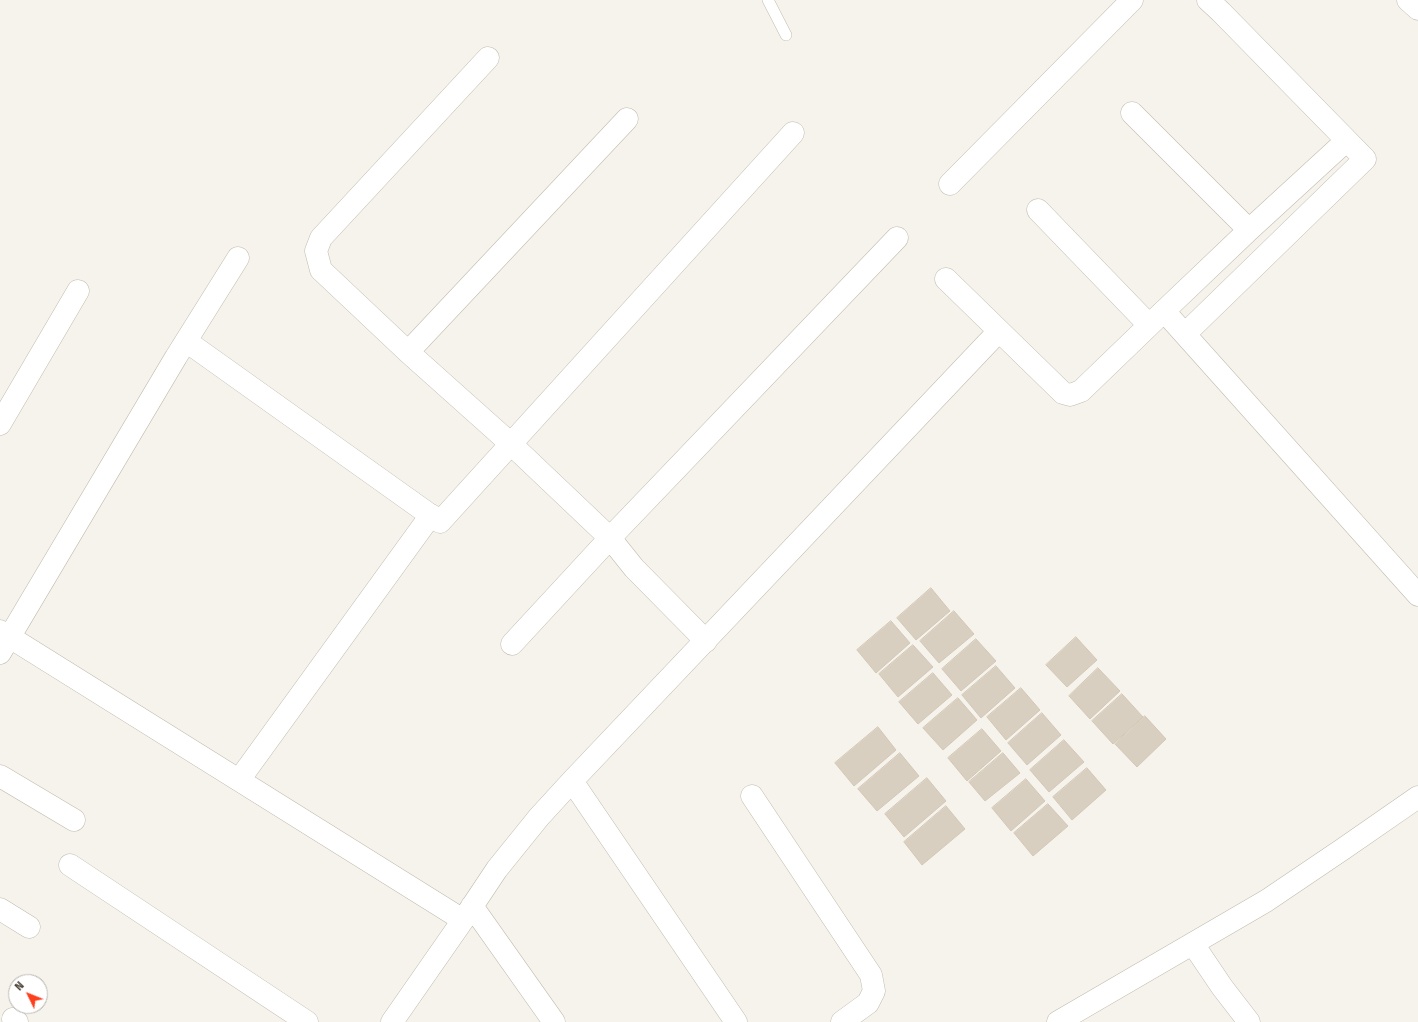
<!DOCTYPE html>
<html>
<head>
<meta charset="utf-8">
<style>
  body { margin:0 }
  #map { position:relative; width:1418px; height:1022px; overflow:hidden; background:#f6f3ec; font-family:"Fira Sans",sans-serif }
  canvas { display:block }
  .north { position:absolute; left:8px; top:974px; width:40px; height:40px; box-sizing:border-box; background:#fff; border:1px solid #b7b4b0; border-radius:50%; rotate:313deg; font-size:11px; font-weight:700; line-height:16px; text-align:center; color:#4b4439 }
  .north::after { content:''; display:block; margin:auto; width:14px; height:18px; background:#fc3f1d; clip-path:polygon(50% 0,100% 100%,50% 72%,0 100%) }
</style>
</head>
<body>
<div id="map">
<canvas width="1418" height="1022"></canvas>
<div class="north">N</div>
</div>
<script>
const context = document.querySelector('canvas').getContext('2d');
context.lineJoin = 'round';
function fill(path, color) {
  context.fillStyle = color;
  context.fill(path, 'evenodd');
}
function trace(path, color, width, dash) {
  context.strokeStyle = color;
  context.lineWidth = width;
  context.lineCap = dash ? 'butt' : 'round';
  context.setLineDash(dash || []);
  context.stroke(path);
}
const building = new Path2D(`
  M931,588l19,23 -34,29 -19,-22z
  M954,611l20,23 -35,29 -19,-22z
  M891,621l19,22 -34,30 -19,-23z
  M1076,637l21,23 -30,27 -21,-22z
  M976,639l20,22 -35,30 -19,-22z
  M913,645l20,22 -35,30 -19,-23z
  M996,666l19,22 -34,30 -19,-23z
  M1098,668l22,23 -30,28 -21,-23z
  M933,673l19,22 -34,29 -19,-22z
  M1021,688l19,22 -34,30 -19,-23z
  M1122,694l21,23 -30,27 -21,-23z
  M958,698l19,22 -34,30 -20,-22z
  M1042,713l19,22 -34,30 -19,-22z
  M1145,716l21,23 -29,28 -22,-23z
  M878,727l18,23 -42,36 -19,-23z
  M982,729l19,22 -34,30 -19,-23z
  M1064,740l20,22 -35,30 -19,-22z
  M900,753l19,23 -42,35 -19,-22z
  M1003,753l17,20 -35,28 -16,-19z
  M1087,768l19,22 -34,30 -19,-23z
  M927,778l19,23 -42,36 -19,-23z
  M1026,779l19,22 -34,30 -19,-23z
  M1048,804l20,22 -35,30 -19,-23z
  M946,806l19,23 -43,36 -18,-23z`);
fill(building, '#d8cfc1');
trace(building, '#d3c7b4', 1);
const lane = new Path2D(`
  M768,0l18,35`);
const street = new Path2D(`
  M1408,0l10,9
  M1132,113l117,117
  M627,119l-219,233 103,92 99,94 24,30 72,73
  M1346,141l-97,89 -85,81 254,284
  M950,184l182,-184
  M1038,210l111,115
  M946,279l117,114 7,2 11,-4 83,-80
  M1185,334l180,-175 -144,-147 -13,-12
  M186,341l254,181 353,-389
  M408,352l-87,-82 -5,-19 5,-13 167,-180
  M0,424l78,-133
  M0,631l463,289 -71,102
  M512,644l98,-106 287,-300
  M0,653l176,-296 62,-99
  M0,776l74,44
  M239,780l192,-265
  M572,781l164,241
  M752,796l119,179 3,16 -6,12 -26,19
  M70,865l237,157
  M472,906l82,116
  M0,909l29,18
  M463,920l34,-51 42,-52 33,-36 427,-450
  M1193,944l29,43 27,35
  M13,1019l4,3
  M1058,1022l208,-121 77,-52 75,-52`);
trace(lane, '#c2bbae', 12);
trace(street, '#c2bbae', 23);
trace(lane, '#fff', 11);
trace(street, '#fff', 22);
</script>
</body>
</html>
